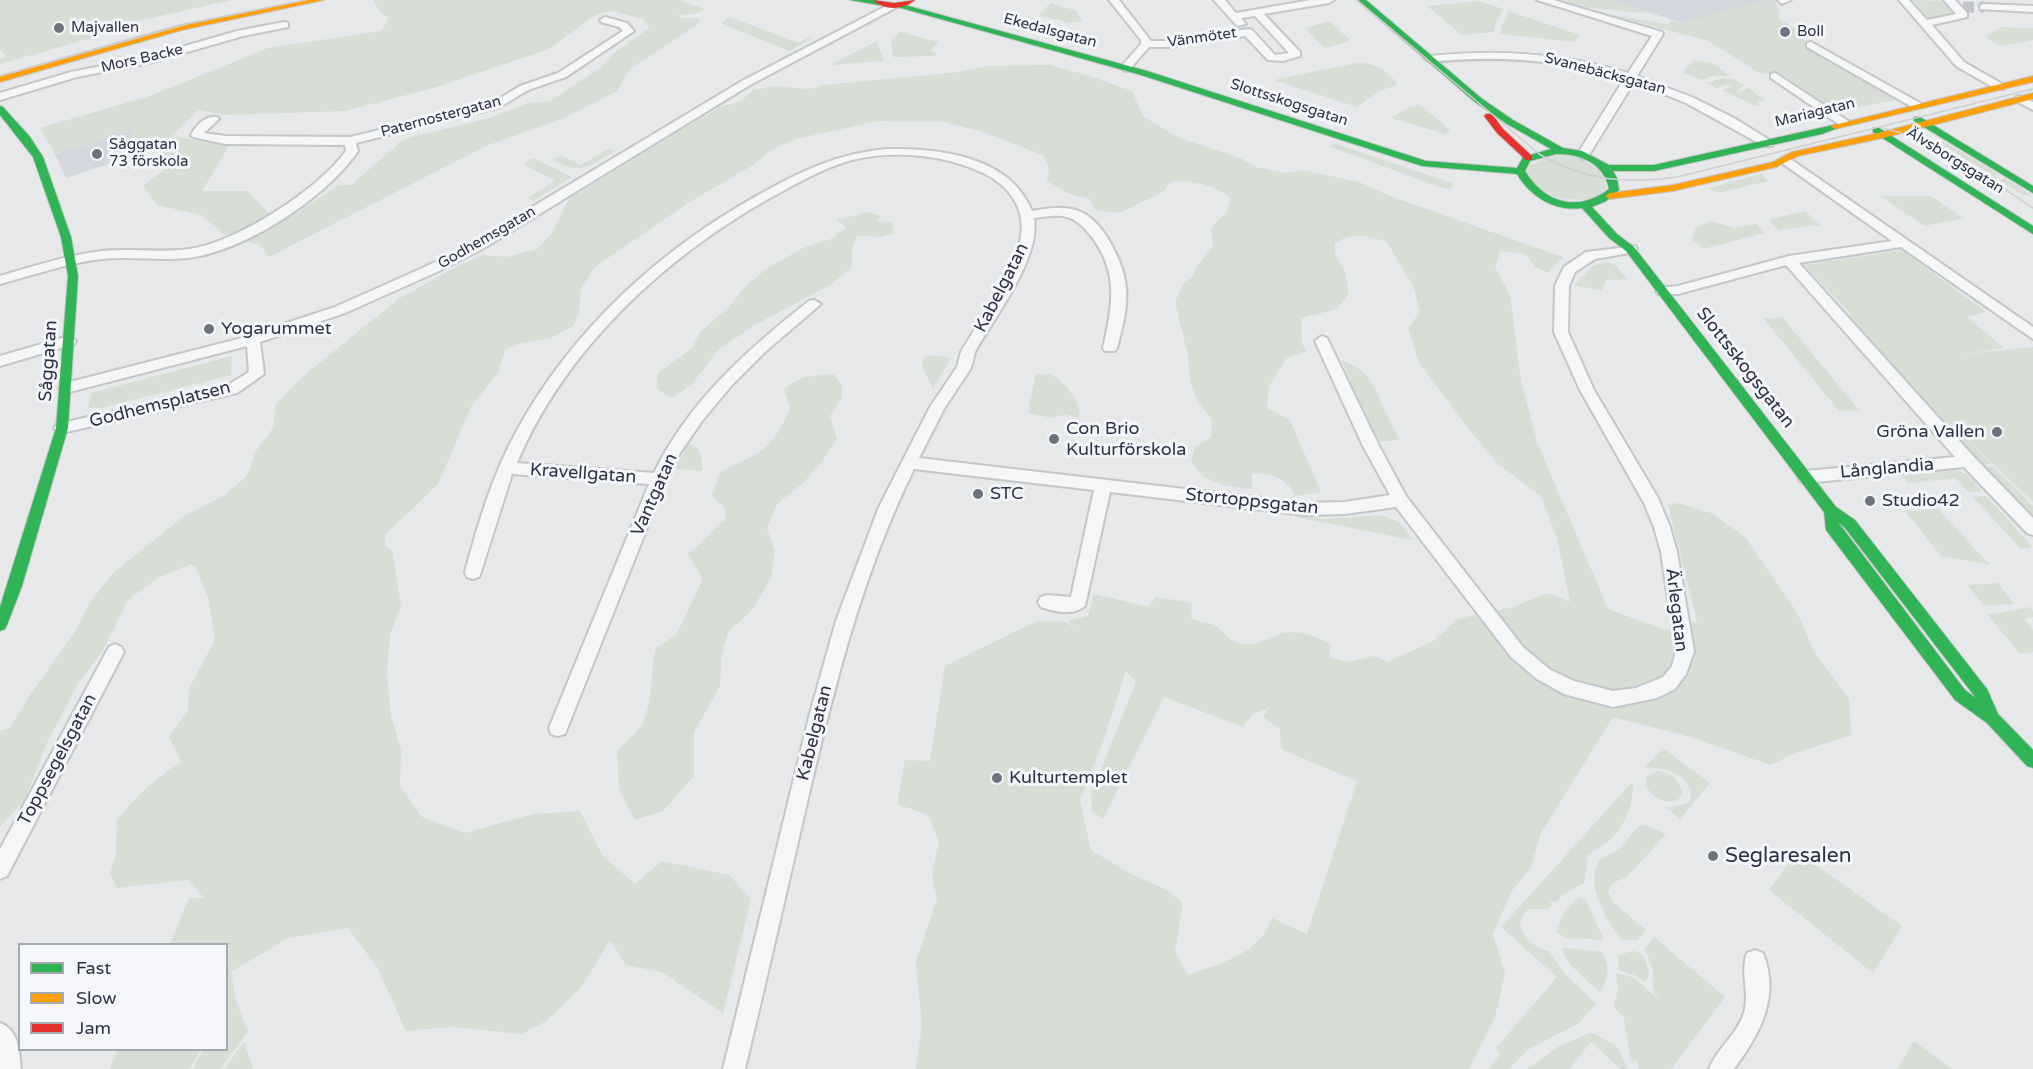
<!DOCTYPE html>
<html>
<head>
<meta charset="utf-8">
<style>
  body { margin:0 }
  #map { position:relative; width:2033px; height:1069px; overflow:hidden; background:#e6e8ea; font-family:"Varela Round",sans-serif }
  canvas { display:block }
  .legend { position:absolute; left:18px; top:943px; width:210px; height:108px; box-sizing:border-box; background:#f4f6f9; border:2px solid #a4a8b1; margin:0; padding:8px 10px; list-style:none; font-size:18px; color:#2b3445 }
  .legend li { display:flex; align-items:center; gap:12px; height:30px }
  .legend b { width:30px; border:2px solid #a4a8b1 }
</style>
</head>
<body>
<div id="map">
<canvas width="2033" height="1069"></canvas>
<ul class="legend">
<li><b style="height:8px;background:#30b455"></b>Fast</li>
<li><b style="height:8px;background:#ff9f0a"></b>Slow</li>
<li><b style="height:8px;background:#e5322d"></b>Jam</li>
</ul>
</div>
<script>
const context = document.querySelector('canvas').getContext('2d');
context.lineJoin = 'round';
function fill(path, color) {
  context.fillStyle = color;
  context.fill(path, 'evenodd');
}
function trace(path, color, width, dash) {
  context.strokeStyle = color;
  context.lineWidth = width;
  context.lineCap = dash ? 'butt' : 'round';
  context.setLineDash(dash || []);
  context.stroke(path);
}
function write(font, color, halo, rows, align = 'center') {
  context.font = font + ' "Varela Round",sans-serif';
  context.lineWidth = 6;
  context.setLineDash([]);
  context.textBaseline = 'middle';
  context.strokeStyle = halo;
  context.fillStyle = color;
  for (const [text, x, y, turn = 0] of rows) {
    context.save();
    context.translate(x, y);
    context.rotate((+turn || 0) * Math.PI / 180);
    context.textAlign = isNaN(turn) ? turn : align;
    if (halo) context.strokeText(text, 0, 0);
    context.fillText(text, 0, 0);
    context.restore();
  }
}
fill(new Path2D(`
  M1609,0h150l5,6 -78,18z
  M131,130l8,24 -73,24 -11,-24z`), '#d4d7dd');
fill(new Path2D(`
  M0,0h232l-116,26 3,4 -119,34v-6l6,-2 -6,-5z
  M373,0h309l1,2 21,7 -10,5 -16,1 4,3h15l3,3 -3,4 -67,44 -13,22 -51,26 -80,29 -217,111 -9,-12 -36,-11 -23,-19 -44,-10 -14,-19 26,-20 -8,-17h-23l-7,-19 -76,24 -15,-26 110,-32 118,-48 113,-17 8,-13 -9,-6zM613,11l29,8 7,6 -1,4 -33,23 -15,16 -50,33 -21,2 -39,15 -86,21 -53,46h-12l-60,39 -32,-33h-45l27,-45 -58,-10 28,-26 27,5 119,-4 92,-24 112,-38 45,-33 8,-4z
  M1562,0h47l42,14 -67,-7z
  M1759,0h16l5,13 -2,5 21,13 8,13 92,55 -62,13 -54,-37 -24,-2 -50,-32 -103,-27 62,10 4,-3 14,3 7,-5 67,-17z
  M1913,0l31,1 11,12 -25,7z
  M1479,1l24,8c-3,9 -9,14 -9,23l-32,3 -35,-29z
  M1051,3l26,8 5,10 -12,2 -32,-8z
  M1508,11l72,24 -6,7 -73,-8v-8l5,-6z
  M730,17l68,26 12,-6 3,1 -24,13 -68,-28z
  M1329,21l20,18 -2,3 -22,6 -20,-20z
  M2002,27l31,1v12l-32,6 -16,-9z
  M900,32l39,10 -10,9 7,2 1,3 -44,1 -2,-17z
  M877,41l7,20 -54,4z
  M1694,60l19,3 17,13h-18l-11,4 -18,-8z
  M1357,63c17,0 33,7 40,22l-18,6 -22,16 -83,-27z
  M1050,65l40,11 42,15 11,25 34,21 63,21 16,9 28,6 18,-3 57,12 36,16 168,59 -15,16 -13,-6 -9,-13 -26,-3 -5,16 15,28 11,86 16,61 71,167 57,21 32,-9 -29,-116 9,-2 34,10 34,24 53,77 15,36 36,49 2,36 -56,18 -24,12 -81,-28 -77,-20 -72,116 -10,34 -20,25 -18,42 12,40 -10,43 -26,52h-553l6,-44 -6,-64 21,-62 -5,-25 7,-33 -11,-26 -31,-11 8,-44 25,1 15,-95 92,-45 29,1 11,8 -9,-9 20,-5 6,-22 54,13 8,-10 36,6 -1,16c7,2 16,3 23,6 12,7 14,18 31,19 11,1 22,-5 32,-9 19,-7 37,0 54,10l-2,12 19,5 26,-6 14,6 47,-22 22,-21 56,-12 35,-14 22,9 -13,-64 -16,-42 -43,-32 -32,-38 -47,-63 -11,-35 12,-16 -6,-24 -27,-46c-20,-6 -34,-11 -52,1v12l10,16 4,22 -12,16 -36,9 1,25 4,9 -19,6 -18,28 -2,22 23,12 31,72 -25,4c-12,-20 -21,-21 -44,-23v16l-25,-3 -24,-9 -12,-16 4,-14 16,-10 1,-17 -15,-19 -7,-20 -2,-25 -13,-54 8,-18 9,-7 7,-14 14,-16 -2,-19 15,-15 5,-14c-17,-15 -36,-18 -59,-18l-9,11 -44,21 -22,-2 -8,-12 -22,-6 -20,-12 2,-13 -6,-13 -63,-24 -37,-9 -65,-1 -82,18 -23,10 -20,16 -65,38 -93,64 -14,21 -2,24 -6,14 -22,12 -30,5 -16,7 -7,23 -26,32 -34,79 -53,51v11l7,4 9,55 -11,30 -3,38 4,44 10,32 -1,37 22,31 42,16 70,-19 46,-3 23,45 32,28 27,-23 67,14 22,24 -28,114 -61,-41 -36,-7 -16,-25 -29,48 -35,33 -24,13 -70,-7 -46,4 -29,-64 -29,-39 -60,10 -57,34 5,29 12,31 -28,37h-27l10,-19h23v-106h-56l19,-46h15l-16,-18 -71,8 -7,-14 6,-21 1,-34 28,-30 36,-28 -12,-24 19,-27 1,-22 26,-48 -6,-40 -13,-33 -5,-3 -32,13 -31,23 -24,49 -26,35 -31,59 -23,58 -24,26v-96l10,-3 22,-36 43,-60 16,-31 21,-27 72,-58 41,-21 22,-19 9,-25 17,-23 3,-24 24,-25 98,-80 58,-32 27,-12 24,2 30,-8 15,-16 17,-34 130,-80 22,-12 20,-6 12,-11 23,-4 32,3 16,-4 134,-13 29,-6zM1126,671l10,11 -45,112 1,17 11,8 61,-122 79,30 9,-12 18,-8 -7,10 17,11 1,21 76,32 -50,153 -35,-16c-10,35 -53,46 -84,57l-13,-24 8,-48 -18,-14 -36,-16 -38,-23 -11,-49 22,-56z
  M1722,78l12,1 10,7 -6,4 2,2 8,-4 17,12 -8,2 4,3 -5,1 -34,-16 9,-3 -5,-3 -10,4 -9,-5z
  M1419,105l4,2 27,23 -5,4 -51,-15 -1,-2 16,-10z
  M1939,139l60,35 -4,2 5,4 5,-2 26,17h-8l-78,-49z
  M1334,143l120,41 -3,4 -6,1 -114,-42z
  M609,148l6,3c-28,16 -32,24 -63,9l8,-5 21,10z
  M1554,155l21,1 26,14 6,16 -3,6 -15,8 -24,-1 -12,-3 -20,-11 -6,-14 3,-6z
  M533,158l39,19 -39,24 -6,-3 28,-17 -32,-17z
  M1761,174l8,7 -52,12 -8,-5z
  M1881,196h50l32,22 -39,8z
  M1805,211l15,14 -41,5 -11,-10z
  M868,212l13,4 -4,5 15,2 2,10 -12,4 -25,-1 -5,15v16l-22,18 -75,40 -37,25 -26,34 -20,14 -15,-9 1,-16 34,-25 8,-16 29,-25 16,-20 21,-18 37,-21 28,-9 15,-12 -10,-7z
  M1711,221l24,7 21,-4 8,9 -61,16 -11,-9c2,-13 7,-15 19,-19z
  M1902,250l84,62 -19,5 37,31 -48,7 77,-8v155l-98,-94 57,56 -11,1 -133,-147 4,-3 -48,-50z
  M1606,262l9,3 12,14 -21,1 -4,11 -28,-6 19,-19z
  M1782,317l77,93 -20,1 -75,-92z
  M930,355l21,3 -18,30 -12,-23 4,-8z
  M232,356l-1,19 -130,33h-13l3,-15z
  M1341,360c33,11 34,31 48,59 3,8 8,12 10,21l-22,2z
  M833,374l9,10v14l-12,18 7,23 -16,24 -18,20 -26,21 -10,25 8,22 -4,27 -19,32 -24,22 -7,26 -1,28 -26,46v44l-31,35 -28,9 -16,-31 -2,-39c7,-7 18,-15 24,-24 12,-19 9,-56 15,-78l20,-13 27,-56 -15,-25c15,-11 23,-24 38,-35l-1,-11 -13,-12 8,-24c42,-20 50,-20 70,-63l-6,-21 20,-11z
  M1036,374c4,1 11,0 15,1 14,6 32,29 28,44l-12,-5 -15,4 -24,-5z
  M688,445c13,-1 13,13 15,23l-2,3 -26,-2z
  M1994,467l39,39v16l-50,-54z
  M1956,470l12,5 14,16 -14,1 -12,-14 -48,5 -5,-7z
  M1986,496l45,49v3l-10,1 -48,-52z
  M1938,509l52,56 -49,-9 -36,-45z
  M1295,515l29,4 58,-4 18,8 13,17 -117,-23z
  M1998,583l16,21 -30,2 -16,-21z
  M2029,607l4,4v6l-9,2 9,11v22l-13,2 -32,-39z
  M1663,748l47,35 -30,36 -13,-11 22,-5c10,-27 -25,-37 -45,-35z
  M1657,771c13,1 23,8 25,21l-3,7c-16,8 -35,-5 -33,-22z
  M1633,781c0,24 -6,44 -25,61 -6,5 -14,8 -20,13l-4,28 -21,11 -8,9 -3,-2 -2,2 3,2 -4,4h-19c-23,13 0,39 19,42l14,21 33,32 -17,19 -50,26 -20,20h-21l12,-15 -5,-5 62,-72 -56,-50z
  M1646,825l20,9 -38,42 -15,7 -5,9 5,10 33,28 -9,10h-15c-14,-15 -37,-57 -24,-77 3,-6 14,-9 19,-13 9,-7 14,-17 22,-24z
  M1793,857l13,1 96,68 -29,47 -104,-83z
  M1579,897l7,3 18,40 -38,-2 -9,-5 5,-19z
  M1654,937l71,60 -54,72h-32l-2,-9 -6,1 -7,-43 -10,-11 4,-19 -2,-15 19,5 26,24 -8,-11v-21l-8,-21z
  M1565,948l37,4c8,14 7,27 -2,40 -15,-13 -30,-24 -38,-42z
  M1633,951c12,1 14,13 16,24l-4,7 -11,-7 -15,-5 -1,-15z
  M1589,1033c8,0 18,9 27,12l12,24h-7l-30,-27 -22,27h-42l31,-22z
  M1914,1041l38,28h-55z
  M244,1042l9,27h-29z
  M117,1050h84l-12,19h-79z`), '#d6ded6');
trace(new Path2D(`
  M1963,7h21`), '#c1c4c9', 11, [11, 6]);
const street = new Path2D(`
  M1109,0h10l32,41h21l76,-12 4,1 23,25 14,-2 -34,-37 -14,2 5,6 -9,2 -23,-26h11l11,13 75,-13h23l-5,3 -65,11 36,38v4l-17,5 -15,-1 -23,-24 -73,11h-23l-20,23 -4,1 -5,-3 21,-24v-4z
  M1537,0h16l109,32 1,2 -26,42 57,22 40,20 40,25 -2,3h-8l-78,-43 -52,-21 -45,73 -6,4 -6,-4 47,-76c-64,-20 -127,-24 -194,-17l-5,-3 5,-3c68,-7 133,-3 198,17l24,-37z
  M1778,0h13l-9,4z
  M1899,0h10l18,20 29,-6 -12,-14h11l12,13v4l-35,8 32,37 40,23v4h-8l-40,-23z
  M890,4l9,2 -149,79 -266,163 -47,24 -92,41 -85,29 4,32 -27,19 -175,40 -5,-1 -3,-4 3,-4 5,-1 166,-38 21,-13 -2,-26 -181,47 -7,-5 7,-5 172,-44 97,-32 92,-41 47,-24 268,-161z
  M1984,4l49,2v6l-53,-3v-4z
  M605,17l22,6 7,8 -68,46 -38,13 -28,17 -144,36 2,8c-32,47 -113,100 -170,107 -29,3 -58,-2 -86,1 -35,4 -68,16 -102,25v-8c34,-10 68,-21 102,-25 29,-3 59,2 87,-2 47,-6 130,-60 157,-98l-1,-6 -120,-1 -32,-7 -2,-2c5,-10 15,-20 26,-18l2,2 -15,14 21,3 125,1 142,-34 28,-17 38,-13 65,-42 -4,-4 -18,-5 -1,-2z
  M284,22l4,1v4l-45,9 -94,27 -72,14 -77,23v-7l71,-21 76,-15 90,-26z
  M1811,42l109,61 2,2 -6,3 -4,-1 -105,-60v-4z
  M1775,73l73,48v4h-8l-69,-47v-4z
  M2020,96l13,6v8l-17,-9v-4z
  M887,149c52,-1 123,7 145,62 17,-3 35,-6 51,2 21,10 42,52 43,75 2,20 -4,41 -9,60l-2,3h-10l-2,-3c9,-39 16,-73 -9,-108 -19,-26 -29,-27 -60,-22 7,40 -40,100 -59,134l-4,16 -27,41 -25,49 386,45 40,-1 45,-7 -27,-49 -48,-105 7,-5 5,2 52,108 27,50 117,151 26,22 25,12 39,10 23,-3 27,-11 9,-11 4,-15 -15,-99 -7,-25 -10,-24 -64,-113 -26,-58 1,-46 9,-19 22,-15 49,-6 2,3 -2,3 -40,7 -20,13 -6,14 -1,46 26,58 64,108 12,29 7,25 17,99 -8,23 -11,15 -18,9 -44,9 -49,-13 -27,-15 -26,-22 -115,-150 -51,7 -40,1 -195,-23 -25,114c-12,10 -30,6 -44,1l-3,-5 3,-5 6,-2 24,2 23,-107 -180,-21c-53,107 -81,223 -108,338 -20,87 -40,175 -61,262h-22l86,-352 27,-96 43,-114 51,-100 27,-40 4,-15c18,-32 55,-81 60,-116 5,-30 -15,-53 -40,-64 -38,-18 -89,-22 -129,-12 -29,8 -56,24 -82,38 -106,60 -205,151 -253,265l137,10c34,-71 94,-124 155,-172l5,-1 7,4 -56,48 -33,33 -30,36 -22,32 -21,45 -94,236 -7,2 -7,-2 -2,-6 100,-244 -137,-10 -31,98 -2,5 -6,2 -6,-2 -2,-5c13,-48 27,-96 51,-140 55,-101 144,-183 244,-238 41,-23 79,-41 127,-45z
  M1786,156l247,171v12l-132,-92 -102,16 175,194 59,61v17l-6,-2 -63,-66 -158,16 -6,-2 -2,-4 2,-4 6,-2 149,-14 -169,-192 -108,29h-20l-2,-3 2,-3 20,-2 111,-30 103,-15 -110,-78 -2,-3z
  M69,336l7,5 -2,3 -74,22v-10z
  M115,644l6,3 3,5 -117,224 -7,3v-30l109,-202z
  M1755,950l8,3c18,44 -4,82 -29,116h-25c8,-21 31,-37 36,-60 4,-18 -5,-39 2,-56z
  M0,1023c19,7 19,28 21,46h-21z`);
const fast = new Path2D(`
  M850,0h25l8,3 -4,2z
  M1357,0h9l115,98 32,22 50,28 19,3 27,14h45l184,-41v4l-16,6 -168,37h-41l4,7 2,12 -13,11 -14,6 25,27 17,13 202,260 19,13 132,169 11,25 35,36v18l-6,-2 -40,-43 -32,-23 -129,-170 -2,-18 -198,-261 -17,-13 -27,-30c-28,4 -52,-12 -65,-34l-95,-8 -281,-91 -247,-69 7,-2 246,67 279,90 91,7 6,-11 28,-8 -44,-25 -32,-22zM1556,154c24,-1 49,10 53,35 -31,24 -65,14 -84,-18l5,-10zM1838,522l7,6 131,170 -11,-8z
  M0,106l3,1 27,30 13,20 28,80 7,39 -10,152 -46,158 -15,39 -2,4 -5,2v-24l56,-179 12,-152 -7,-39 -28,-80 -33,-42z
  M1914,117h6l113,69v7l-119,-72z
  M1873,128h6l154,98v8l-160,-102z`);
const slow = new Path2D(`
  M308,0h16l-142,30 -182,52v-6l181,-51z
  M2033,76v6l-198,47 -5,-3z
  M2033,93v6l-150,39 -85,18 -22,11 -103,24 -63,8 -5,-3 5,-3 63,-8 100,-23 19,-10 90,-20z`);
const jam = new Path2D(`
  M873,0l21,3 21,-3c-12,10 -30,11 -42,0z
  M1486,114h6l11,15 29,27v4h-6l-29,-27 -13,-17z`);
trace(street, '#c4c6c8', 4);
trace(fast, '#c4c6c8', 2);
trace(slow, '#c4c6c8', 2);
trace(jam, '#c4c6c8', 2);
fill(street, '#f5f6f7');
fill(fast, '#30b455');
fill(slow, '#ff9f0a');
fill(jam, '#e5322d');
trace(new Path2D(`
  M1357,0l182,154c45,27 91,31 142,22l352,-87
  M0,76l187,-52 118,-24
  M1883,128c56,13 103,49 150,80`), '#cecfd2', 1.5);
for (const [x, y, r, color] of [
  [59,28,6,"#6c737f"],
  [1785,32,6,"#6c737f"],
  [97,154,6,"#6c737f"],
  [209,329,6,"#6c737f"],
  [1997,432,6,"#6c737f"],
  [1054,439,6,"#6c737f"],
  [978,494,6,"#6c737f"],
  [1870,501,6,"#6c737f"],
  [997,778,6,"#6c737f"],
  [1713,856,6,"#6c737f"]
]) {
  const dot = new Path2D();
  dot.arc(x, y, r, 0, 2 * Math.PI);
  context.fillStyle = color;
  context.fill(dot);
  trace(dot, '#f4f6f9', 2);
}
write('15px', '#2b3445', '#f4f6f9', [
  ["Majvallen",71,28],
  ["Boll",1797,32],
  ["Såggatan",109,145],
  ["73 förskola",109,162]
], 'left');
write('15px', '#2b3445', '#f4f6f9', [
  ["Ekedalsgatan",1050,31,15],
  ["Vänmötet",1202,38,-8],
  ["Mors Backe",142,59,-13],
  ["Svanebäcksgatan",1605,74,15],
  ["Slottsskogsgatan",1289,103,18],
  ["Mariagatan",1815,113,-14],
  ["Paternostergatan",441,117,-15],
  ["Älvsborgsgatan",1955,161,32],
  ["Godhemsgatan",487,238,-30]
]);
write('18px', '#2b3445', '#f4f6f9', [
  ["Kabelgatan",1002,288,-63],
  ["Såggatan",49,361,-86],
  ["Slottsskogsgatan",1745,368,52],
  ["Godhemsplatsen",160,405,-14],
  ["Långlandia",1887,469,-5],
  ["Kravellgatan",583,474,4],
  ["Vantgatan",655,495,-66],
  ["Stortoppsgatan",1252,502,6],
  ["Ärlegatan",1676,610,83],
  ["Kabelgatan",815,733,-76],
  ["Toppsegelsgatan",58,760,-62]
]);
write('18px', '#2b3445', '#f4f6f9', [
  ["Yogarummet",221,329],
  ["Con Brio",1066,429],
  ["Kulturförskola",1066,450],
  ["Gröna Vallen",1985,432,"right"],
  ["STC",990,494],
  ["Studio42",1882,501],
  ["Kulturtemplet",1009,778]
], 'left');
write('21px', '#2b3445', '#f4f6f9', [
  ["Seglaresalen",1725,856]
], 'left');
</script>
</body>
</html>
